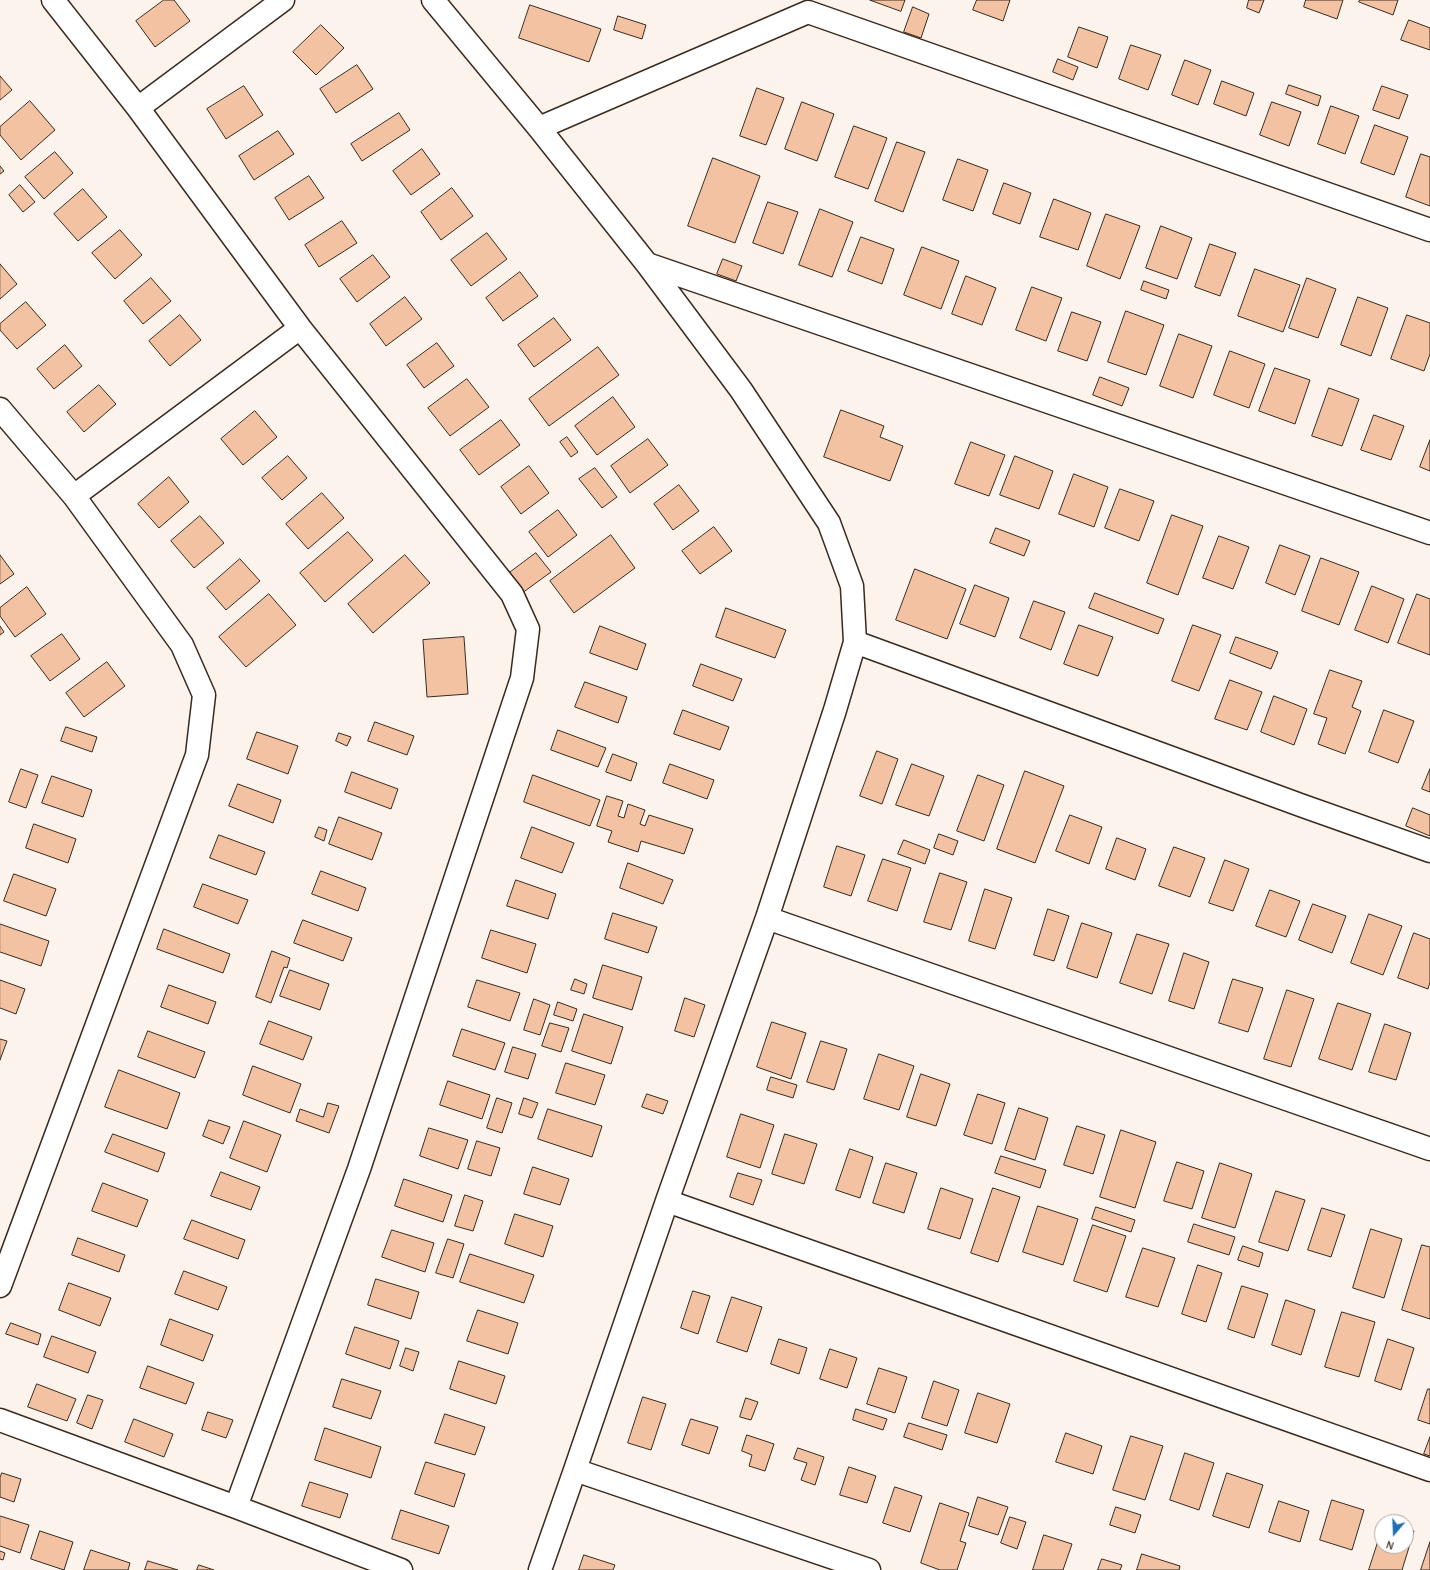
<!DOCTYPE html>
<html>
<head>
<meta charset="utf-8">
<style>
  body { margin:0 }
  #map { position:relative; width:1430px; height:1570px; overflow:hidden; background:#fcf3ec; font-family:"Comic Neue",sans-serif }
  canvas { display:block }
  .north { position:absolute; left:1374px; top:1514px; width:40px; height:40px; box-sizing:border-box; background:#fff; border:1px solid #b1aaa5; border-radius:50%; rotate:199deg; font-size:11px; font-weight:700; line-height:16px; text-align:center; color:#3b2a1e }
  .north::after { content:''; display:block; margin:auto; width:14px; height:18px; background:#1f6fb2; clip-path:polygon(50% 0,100% 100%,50% 72%,0 100%) }
</style>
</head>
<body>
<div id="map">
<canvas width="1430" height="1570"></canvas>
<div class="north">N</div>
</div>
<script>
const context = document.querySelector('canvas').getContext('2d');
context.lineJoin = 'round';
function fill(path, color) {
  context.fillStyle = color;
  context.fill(path, 'evenodd');
}
function trace(path, color, width, dash) {
  context.strokeStyle = color;
  context.lineWidth = width;
  context.lineCap = dash ? 'butt' : 'round';
  context.setLineDash(dash || []);
  context.stroke(path);
}
const building = new Path2D(`
  M164,0h10l16,21 -35,26 -19,-26z
  M870,0h35l-4,11z
  M977,0h33l-7,21 -30,-11z
  M1249,0h15l-5,13 -12,-5z
  M1306,0h37l-6,19 -33,-12z
  M1360,0h38l-5,15 -34,-13z
  M530,5l71,24 -12,33 -70,-24z
  M913,7l16,7 -8,24 -17,-6z
  M618,16l28,9 -4,14 -28,-9z
  M1409,20l21,8v22l-29,-10z
  M321,25l23,23 -28,27 -23,-23z
  M1079,27l29,10 -11,31 -29,-11z
  M1131,45l30,10 -13,35 -29,-11z
  M1058,59l20,8 -5,13 -20,-8z
  M1185,60l26,10 -13,35 -26,-10z
  M357,65l16,24 -37,24 -16,-24z
  M0,76l12,14 -12,10z
  M1222,81l32,12 -8,23 -32,-12z
  M1289,85l32,11 -3,10 -32,-12z
  M244,86l19,29 -37,24 -19,-30z
  M1382,86l26,9 -9,24 -26,-9z
  M757,88l27,10 -18,47 -26,-9z
  M30,101l25,29 -34,30 -21,-25v-8z
  M802,102l32,12 -17,47 -32,-12z
  M1272,102l29,10 -12,34 -29,-11z
  M1331,106l28,10 -14,38 -27,-10z
  M399,113l11,17 -48,31 -11,-17z
  M1375,125l33,12 -14,38 -33,-12z
  M854,126l33,12 -19,51 -33,-12z
  M278,131l16,23 -40,26 -15,-24z
  M897,142l28,10 -22,60 -28,-11z
  M422,149l18,25 -29,21 -18,-24z
  M55,152l18,21 -29,26 -19,-22z
  M1421,154l9,3v49l-24,-9z
  M713,158l47,18 -25,67 -47,-17z
  M958,159l30,11 -15,41 -30,-11z
  M0,166l4,5 -4,3z
  M309,176l15,22 -35,22 -14,-22z
  M1004,183l27,10 -11,31 -27,-10z
  M20,185l15,17 -12,10 -14,-17z
  M452,188l21,28 -32,24 -20,-28z
  M83,189l24,28 -29,24 -24,-27z
  M1054,199l37,14 -13,37 -38,-13z
  M768,202l30,10 -15,42 -30,-11z
  M820,209l33,13 -21,55 -33,-12z
  M1106,214l34,12 -20,53 -33,-13z
  M342,221l15,22 -38,24 -14,-22z
  M1161,226l31,12 -15,41 -31,-11z
  M120,230l22,25 -27,24 -23,-26z
  M487,233l20,26 -36,27 -20,-26z
  M861,237l33,12 -12,35 -34,-13z
  M1210,244l26,9 -16,43 -25,-9z
  M922,247l37,14 -18,48 -37,-14z
  M373,255l17,22 -33,25 -17,-23z
  M723,259l19,7 -6,15 -19,-7z
  M0,264l17,20 -17,15z
  M1255,269l45,16 -17,47 -45,-16z
  M520,272l18,24 -35,25 -17,-23z
  M966,276l30,12 -14,37 -30,-11z
  M151,278l20,23 -28,23 -19,-23z
  M1307,278l29,11 -18,49 -29,-10z
  M1144,281l25,9 -3,9 -25,-9z
  M1032,287l30,11 -16,43 -30,-11z
  M405,297l17,22 -36,27 -16,-22z
  M1358,297l30,11 -17,48 -30,-11z
  M26,302l20,23 -29,24 -17,-19v-6z
  M1126,311l38,14 -18,50 -38,-13z
  M1072,312l29,10 -14,39 -29,-10z
  M180,315l21,25 -31,26 -21,-25z
  M1407,315l23,8v31l-6,17 -33,-12z
  M554,318l17,22 -37,27 -16,-22z
  M1179,334l33,12 -19,52 -33,-12z
  M437,343l17,23 -30,22 -17,-23z
  M65,345l17,21 -28,23 -17,-20z
  M598,347l21,28 -70,51 -20,-27z
  M1230,351l35,13 -16,44 -35,-13z
  M1275,368l35,12 -15,44 -36,-13z
  M1100,377l29,11 -7,18 -29,-11z
  M467,379l22,28 -39,29 -22,-28z
  M99,385l17,19 -32,28 -17,-20z
  M1329,388l30,11 -17,47 -30,-10z
  M613,397l22,30 -38,28 -22,-29z
  M841,410l43,16 -4,11 23,9 -13,35 -66,-24z
  M255,411l22,26 -34,28 -22,-26z
  M1374,415l30,11 -13,34 -30,-10z
  M501,420l19,25 -41,30 -19,-25z
  M567,437l11,15 -7,5 -11,-15z
  M648,439l20,26 -38,28 -19,-27z
  M1430,440v31l-10,-4z
  M971,442l34,13 -16,41 -34,-12z
  M288,456l19,22 -25,22 -20,-22z
  M1015,456l38,15 -14,38 -39,-14z
  M529,466l20,27 -28,21 -20,-27z
  M595,468l22,29 -15,11 -23,-29z
  M1074,474l34,13 -14,40 -35,-13z
  M169,477l20,25 -30,26 -21,-24z
  M679,485l20,26 -26,19 -19,-26z
  M1120,489l34,12 -15,40 -34,-13z
  M322,493l22,25 -36,31 -22,-25z
  M558,510l19,25 -29,22 -19,-25z
  M1172,515l31,11 -25,69 -31,-12z
  M200,516l24,27 -30,25 -23,-27z
  M714,527l18,24 -32,23 -18,-23z
  M996,528l34,13 -6,15 -34,-13z
  M348,532l25,28 -48,42 -25,-29z
  M611,535l24,33 -61,45 -24,-32z
  M1219,536l30,11 -16,42 -30,-11z
  M1280,545l30,11 -15,39 -29,-12z
  M536,553l15,19 -33,24 -14,-19z
  M0,555l14,19 -14,10z
  M405,555l25,28 -57,50 -25,-29z
  M1321,558l38,14 -20,53 -37,-14z
  M240,559l20,22 -34,29 -19,-22z
  M915,569l51,20 -19,50 -51,-19z
  M975,585l34,13 -14,39 -35,-13z
  M1372,586l32,13 -16,44 -33,-13z
  M27,587l19,27 -31,23 -15,-21v-8z
  M1095,593l69,26 -6,15 -69,-26z
  M269,594l27,31 -50,42 -27,-30z
  M1417,594l13,5v56l-32,-12z
  M1034,601l31,11 -14,38 -31,-12z
  M726,608l60,22 -11,28 -59,-21z
  M1079,625l34,12 -15,39 -34,-12z
  M1193,625l28,10 -22,56 -27,-10z
  M0,626l4,6 -4,3z
  M600,626l46,18 -9,26 -47,-17z
  M62,634l18,25 -30,22 -19,-25z
  M464,637l4,57 -41,3 -4,-57z
  M1236,637l42,15 -7,17 -41,-16z
  M107,662l18,24 -41,31 -18,-24z
  M701,664l41,15 -9,22 -40,-15z
  M1330,670l32,11 -10,26 9,4 -16,43 -27,-10 9,-26 -13,-4z
  M1230,680l32,12 -15,38 -32,-11z
  M585,682l42,15 -9,26 -43,-16z
  M1274,696l33,13 -13,36 -33,-13z
  M683,710l46,17 -9,23 -46,-16z
  M1384,710l30,11 -16,42 -29,-11z
  M375,722l39,14 -7,19 -39,-14z
  M66,727l31,10 -5,15 -31,-11z
  M558,730l48,18 -8,19 -47,-17z
  M257,732l41,14 -10,28 -41,-15z
  M339,733l12,4 -4,9 -11,-5z
  M877,751l21,8 -16,45 -22,-8z
  M613,754l24,9 -6,18 -25,-9z
  M670,764l44,16 -7,19 -44,-16z
  M912,764l32,12 -15,40 -33,-11z
  M21,769l17,6 -12,33 -17,-6z
  M1430,769v23l-8,-3z
  M1025,771l39,15 -29,77 -38,-14z
  M352,772l46,17 -7,20 -46,-17z
  M533,775l67,25 -10,26 -66,-24z
  M978,775l26,10 -20,56 -27,-10z
  M52,776l40,14 -9,27 -41,-14z
  M238,784l43,16 -8,23 -44,-17z
  M607,796l16,5 -5,15 6,2 4,-14 17,6 -5,14 5,2 4,-11 44,14 -9,25 -43,-13 -3,11 -30,-10 4,-11 -15,-5z
  M1413,808l17,7v21l-24,-10z
  M1070,815l32,12 -13,37 -33,-13z
  M339,817l43,16 -10,27 -43,-16z
  M34,824l42,15 -8,24 -42,-15z
  M319,827l8,3 -3,11 -9,-4z
  M532,827l42,16 -12,30 -41,-15z
  M939,834l19,7 -5,14 -19,-7z
  M219,835l46,17 -9,23 -46,-17z
  M1117,838l29,11 -11,31 -29,-11z
  M904,840l26,10 -5,14 -27,-10z
  M837,846l28,9 -14,41 -27,-9z
  M1174,847l31,11 -15,39 -31,-11z
  M883,859l28,9 -14,43 -29,-10z
  M1225,860l24,9 -16,42 -24,-8z
  M628,863l45,17 -10,24 -43,-16z
  M321,871l45,17 -8,23 -46,-17z
  M940,873l27,9 -16,48 -27,-8z
  M14,874l42,15 -10,27 -42,-15z
  M516,880l40,14 -8,25 -41,-13z
  M203,884l45,16 -10,24 -44,-17z
  M985,889l27,9 -17,51 -26,-8z
  M1270,890l30,11 -14,36 -30,-11z
  M1313,904l33,12 -14,37 -33,-13z
  M1048,909l21,7 -15,45 -20,-6z
  M613,913l44,14 -9,26 -43,-14z
  M1369,914l33,12 -19,49 -32,-12z
  M303,920l49,18 -9,23 -49,-18z
  M1082,923l30,10 -15,45 -30,-10z
  M0,924l49,17 -8,25 -41,-14z
  M164,929l66,25 -7,19 -66,-24z
  M491,930l45,14 -9,29 -45,-15z
  M1414,933l16,6v43l-2,7 -30,-11z
  M1137,934l32,10 -17,50 -32,-11z
  M272,951l18,7 -3,10 -3,-1 -13,36 -15,-6z
  M1184,953l25,9 -15,47 -25,-8z
  M603,965l39,12 -10,33 -39,-12z
  M290,970l39,14 -9,26 -40,-14z
  M575,979l12,5 -3,10 -13,-4z
  M1233,979l30,9 -15,44 -29,-9z
  M0,980l25,9 -9,25 -16,-6z
  M477,980l43,13 -10,28 -42,-14z
  M169,985l47,17 -8,22 -47,-17z
  M1287,990l27,9 -23,68 -27,-8z
  M685,998l20,7 -11,32 -19,-6z
  M534,999l16,6 -10,30 -16,-5z
  M558,1002l19,7 -4,12 -19,-6z
  M1338,1003l33,11 -19,56 -33,-11z
  M584,1014l39,13 -12,37 -39,-13z
  M269,1021l43,16 -9,23 -43,-16z
  M772,1022l34,11 -15,46 -34,-12z
  M550,1023l19,5 -8,24 -19,-6z
  M1385,1024l26,9 -15,47 -27,-8z
  M462,1029l43,14 -10,27 -42,-14z
  M148,1031l57,21 -10,26 -57,-21z
  M0,1039l7,2 -7,19z
  M821,1041l26,8 -13,41 -27,-8z
  M513,1047l23,7 -8,25 -23,-7z
  M879,1054l35,12 -15,44 -35,-11z
  M566,1063l39,12 -10,30 -39,-12z
  M253,1066l48,18 -11,29 -47,-18z
  M119,1070l61,23 -13,36 -62,-22z
  M921,1074l29,10 -14,42 -29,-9z
  M771,1077l26,8 -4,13 -26,-8z
  M448,1081l42,14 -8,24 -42,-14z
  M647,1094l21,7 -5,13 -21,-7z
  M978,1094l27,9 -13,41 -28,-9z
  M497,1098l15,5 -10,30 -15,-5z
  M524,1098l14,5 -6,15 -13,-4z
  M328,1103l11,3 -10,27 -33,-12 4,-12 23,8z
  M1019,1108l29,10 -13,42 -30,-10z
  M548,1109l54,17 -10,31 -54,-18z
  M741,1114l33,11 -14,43 -33,-11z
  M209,1120l21,7 -7,17 -20,-8z
  M244,1121l37,14 -14,37 -37,-14z
  M1077,1126l28,9 -12,39 -29,-9z
  M429,1128l39,12 -10,29 -38,-13z
  M1121,1130l35,12 -21,66 -35,-11z
  M113,1134l52,19 -7,19 -53,-20z
  M785,1134l32,10 -13,40 -32,-10z
  M477,1141l23,7 -9,28 -23,-7z
  M850,1149l23,8 -13,41 -24,-8z
  M1001,1156l45,14 -6,18 -45,-15z
  M1177,1162l27,9 -12,38 -28,-8z
  M886,1163l31,10 -13,40 -31,-10z
  M1220,1163l32,11 -17,54 -33,-10z
  M533,1167l36,12 -9,26 -36,-11z
  M221,1172l39,15 -9,23 -40,-14z
  M738,1173l24,7 -9,25 -23,-8z
  M404,1179l48,16 -9,27 -48,-16z
  M103,1183l45,17 -11,27 -45,-16z
  M941,1188l32,11 -13,40 -32,-10z
  M993,1188l27,9 -22,65 -27,-9z
  M1276,1191l29,9 -17,51 -29,-9z
  M465,1195l18,6 -10,30 -18,-5z
  M1038,1206l40,13 -15,46 -40,-13z
  M1096,1207l39,13 -4,12 -39,-13z
  M1322,1208l23,7 -14,42 -23,-7z
  M515,1214l38,12 -10,31 -38,-13z
  M192,1220l53,20 -7,19 -54,-20z
  M1194,1224l41,13 -6,18 -41,-13z
  M1093,1225l33,11 -19,56 -33,-11z
  M1371,1229l31,10 -18,59 -31,-10z
  M392,1230l42,13 -9,29 -43,-15z
  M78,1238l47,17 -6,17 -47,-17z
  M448,1239l16,5 -11,34 -17,-5z
  M1422,1245l8,2v72l-28,-9z
  M1243,1246l20,7 -4,14 -21,-7z
  M1143,1248l32,10 -17,49 -32,-10z
  M470,1254l64,21 -10,28 -64,-21z
  M1198,1265l24,8 -16,49 -24,-8z
  M184,1271l43,16 -9,23 -43,-16z
  M376,1279l43,13 -8,27 -43,-14z
  M69,1283l42,15 -11,28 -41,-16z
  M1242,1286l26,8 -14,44 -26,-9z
  M693,1291l17,5 -12,38 -17,-6z
  M732,1297l30,10 -15,45 -30,-10z
  M1286,1300l29,10 -14,45 -29,-10z
  M478,1310l40,13 -10,31 -41,-13z
  M1342,1312l33,10 -16,55 -34,-10z
  M170,1319l43,16 -10,26 -42,-16z
  M11,1323l30,11 -3,11 -32,-11z
  M355,1327l44,14 -9,28 -44,-15z
  M52,1336l44,16 -8,21 -44,-16z
  M779,1339l28,9 -8,26 -28,-10z
  M1388,1339l26,9 -13,42 -26,-9z
  M406,1348l13,4 -6,19 -13,-5z
  M830,1349l27,9 -10,30 -27,-9z
  M459,1361l46,15 -9,28 -46,-15z
  M148,1366l46,17 -8,21 -46,-16z
  M879,1368l28,9 -12,36 -28,-9z
  M342,1379l39,12 -10,28 -38,-12z
  M934,1381l25,9 -12,36 -25,-8z
  M37,1384l39,15 -9,22 -39,-14z
  M1428,1389h2v35l-12,-4z
  M978,1393l32,11 -13,39 -32,-10z
  M88,1395l15,5 -11,29 -15,-6z
  M643,1397l23,7 -15,46 -23,-7z
  M746,1398l12,4 -7,18 -11,-3z
  M856,1409l31,10 -4,11 -30,-10z
  M208,1412l25,8 -7,18 -24,-8z
  M445,1414l40,13 -10,28 -40,-12z
  M134,1419l39,15 -9,23 -39,-15z
  M691,1419l27,8 -9,27 -27,-9z
  M909,1423l38,12 -5,15 -38,-13z
  M325,1428l56,19 -10,31 -56,-18z
  M1066,1433l36,13 -9,28 -37,-12z
  M747,1435l27,9 -9,27 -16,-5 3,-11 -10,-4z
  M1131,1436l32,10 -18,54 -32,-10z
  M1430,1437v19l-6,-2z
  M798,1448l26,9 -9,28 -14,-5 6,-17 -13,-4z
  M1185,1453l29,10 -15,47 -29,-10z
  M426,1462l39,12 -11,33 -39,-13z
  M849,1467l27,9 -9,27 -27,-8z
  M2,1473l19,6 -7,23 -14,-5v-19z
  M1227,1473l36,12 -14,43 -36,-12z
  M310,1482l38,12 -8,24 -38,-12z
  M895,1487l27,9 -12,36 -27,-9z
  M978,1497l30,10 -10,28 -29,-9z
  M1332,1500l32,10 -12,40 -32,-10z
  M1279,1501l30,10 -9,31 -31,-10z
  M940,1503l29,10 -9,28 6,2 -9,27h-17l-19,-7z
  M1116,1507l25,8 -6,18 -25,-8z
  M401,1510l48,16 -10,28 -47,-15z
  M0,1516l29,9 -9,28 -20,-7z
  M1010,1517l16,5 -9,27 -16,-6z
  M1382,1529v17h24v-17l8,2 -12,39h-33z
  M40,1531l33,11 -9,28 -33,-11z
  M1044,1535l28,9 -9,26h-30z
  M1430,1542v28h-9z
  M91,1550l39,13 -2,7h-44z
  M0,1551l5,2 -2,7 -3,-1z
  M1142,1554l38,12 -1,4h-42z
  M584,1555l31,10 -2,5h-34z
  M1102,1559l20,6 -2,5h-22z
  M148,1561l30,9h-33z
  M199,1565l15,5h-17z`);
fill(building, '#f2c2a2');
trace(building, '#3b2a1e', 1);
const minor = new Path2D(`
  M53,0l85,108 162,220 212,266 16,35 -6,49 -163,491 -123,338
  M433,0l106,128 108,136 94,126 88,133 23,63 3,56 -20,68 -68,208 -100,283 -92,269 -35,100
  M138,108l145,-108
  M539,128l269,-116 622,218
  M647,264l783,269
  M0,409l74,87 108,149 22,50 -7,60 -197,531
  M74,496l226,-168
  M855,642l448,164 127,45
  M767,918l663,231
  M667,1201l763,269
  M0,1420l236,87 165,63
  M575,1470l294,100`);
trace(minor, '#3b2a1e', 25);
trace(minor, '#fff', 22);
</script>
</body>
</html>
